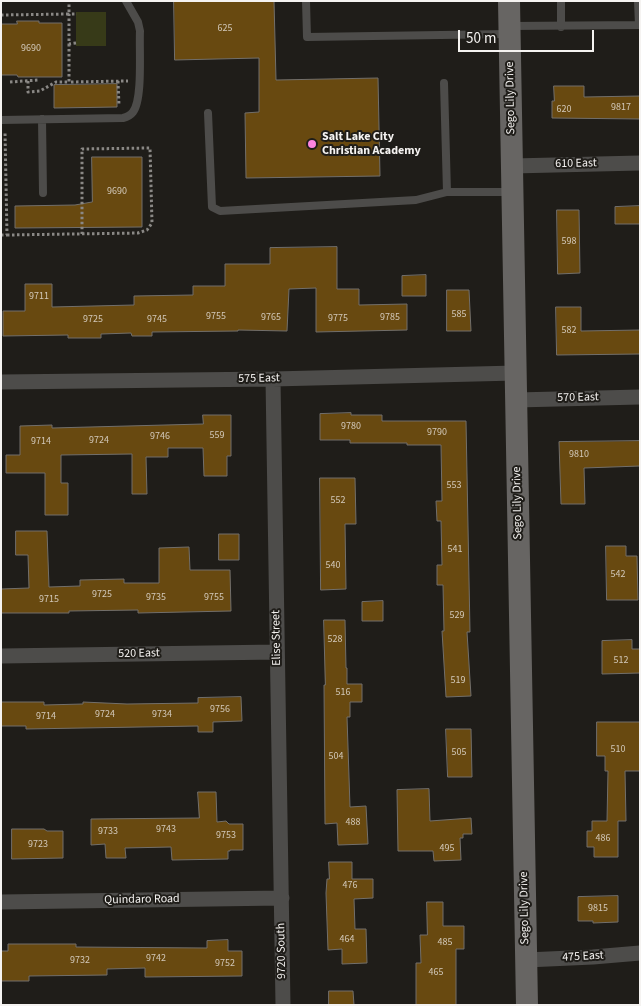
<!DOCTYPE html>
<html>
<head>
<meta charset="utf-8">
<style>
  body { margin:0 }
  #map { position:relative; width:641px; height:1006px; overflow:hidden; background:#1f1d19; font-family:"Source Sans 3",sans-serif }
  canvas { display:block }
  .frame { position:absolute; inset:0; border:2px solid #f5f3f1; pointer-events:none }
  .scale { position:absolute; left:458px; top:30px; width:136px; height:22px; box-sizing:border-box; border:2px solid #f5f3f1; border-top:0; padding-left:6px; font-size:15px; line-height:18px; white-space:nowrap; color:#f5f3f1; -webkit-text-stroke:4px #1f1d19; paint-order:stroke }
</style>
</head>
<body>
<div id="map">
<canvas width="641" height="1006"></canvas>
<div class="frame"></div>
<div class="scale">50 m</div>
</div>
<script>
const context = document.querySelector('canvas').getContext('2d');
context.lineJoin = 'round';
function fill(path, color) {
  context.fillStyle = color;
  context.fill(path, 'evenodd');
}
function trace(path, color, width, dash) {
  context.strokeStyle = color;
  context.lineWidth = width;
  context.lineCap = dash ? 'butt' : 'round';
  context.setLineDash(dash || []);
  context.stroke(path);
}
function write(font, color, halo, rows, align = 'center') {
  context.font = font + ' "Source Sans 3",sans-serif';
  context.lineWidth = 4;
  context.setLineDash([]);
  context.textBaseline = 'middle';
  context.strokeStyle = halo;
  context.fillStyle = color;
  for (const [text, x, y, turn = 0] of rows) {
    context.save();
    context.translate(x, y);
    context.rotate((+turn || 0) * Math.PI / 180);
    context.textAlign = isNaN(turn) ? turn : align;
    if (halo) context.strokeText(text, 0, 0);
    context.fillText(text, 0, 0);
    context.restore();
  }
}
fill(new Path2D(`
  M76,12h30v34h-30z`), '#373a18');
const building = new Path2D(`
  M174,1h100l2,79 102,-2 2,98 -134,2 -1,-65 14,-1v-54l-84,2z
  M17,21h22v2h23v54h-44l-1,-2h-16v-51h16z
  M117,84v23l-63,1v-23z
  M554,86h30v11l56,-1v23l-88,-1v-17h2z
  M92,157h50v70l-127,1v-22l60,-1 17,-3z
  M640,206v18h-25v-17z
  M557,210h22l1,63 -22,1z
  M337,247v42h22v16l48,-1v26l-91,2v-44l-27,1 -2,42 -49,-1v1l-86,1v4h-20l-1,-3 -30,1v4h-33v-3l-65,1v-25h22v-27h27v23l82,-2v-9l59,-1v-9h32v-22h45v-16z
  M426,275v21h-24v-20z
  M447,290h22l2,41h-24z
  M556,307h25v24l59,-1v24l-83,1z
  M351,413v2h31v6h84l4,211h-3l4,64 -25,1 -4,-66h2l-1,-46h-6v-20h5l-1,-44h-4l-1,-20h6l-1,-56h-34v-2h-57v-3h-30v-26z
  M203,415h28v41h-4v20h-23l-1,-28h-35v9h-22l1,37h-15v-40l-71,1v28h7v32h-23v-42h-39v-18h14v-29l32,-1v3l151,-4z
  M640,441v25l-56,2 1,36h-24l-2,-62z
  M320,478h35l1,46h-11l1,65 -25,1z
  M16,531h31l2,56 31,-1v-6l44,-1v4h35v-35l30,-1 1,23h40l1,41 -93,2v-3l-69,1v2h-68v-24l28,-1 -1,-33h-12z
  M219,534h20v26h-20z
  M606,546h20v10h11l1,44h-31z
  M383,601v20h-21v-19z
  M324,620h21l1,48h1v16h15v18h-12v15h-3l3,90 16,-1 2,38 -30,1 -1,-22 -12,1 -1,-139h1z
  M632,640v9h8v24l-38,1v-33z
  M241,697l1,24 -29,1v10h-15v-6l-172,3v-3h-25v-24h43v3l39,-1v-2l44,2 71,-1v-5z
  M597,722h43v49h-15l1,50h-8v36h-24v-10h-7v-16h5v-10h15l1,-50h-3v-15h-8z
  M446,729h25l1,48h-24z
  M429,789l1,32 41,-3 1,16h-9v4h-3l1,22 -27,1 -1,-10h-35l-1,-61z
  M198,792h18l1,30 9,-1 3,3h14v26h-13v1h-2v8l-56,1 -1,-13 -46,1 1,10h-20l-1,-14 -14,1v-26l108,-1z
  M12,829h32l3,2h16v27l-51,1z
  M329,862h23v17h21v19l-19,1 1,30h11l1,34 -25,1v-15l-14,1 -2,-57 1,-14h2z
  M618,896v26l-25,1v-2h-15v-24z
  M427,902h16v24h21v23h-8v56h-40v-42h5l-1,-28h7z
  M228,940v11h14v25l-97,1v-9l-38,1v6l-78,1v5h-28v-30h7v-7h68v3l131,1v-7z
  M329,991h24l1,14h-25z`);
fill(building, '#684910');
trace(building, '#726f6b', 1);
trace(new Path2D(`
  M1,15l68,-1v-13
  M76,43l-7,1v-30h8
  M69,44v38l59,-1
  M28,81v11l12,-1 16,-9h13
  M118,81l1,25
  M10,82l28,-2
  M1,235h6l-2,-103
  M7,235l131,-2 9,-3 5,-7 -2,-75 -68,1v85`), '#8a8885', 3, [2.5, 2.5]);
trace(new Path2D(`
  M306,1l1,36 201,-3
  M561,1v26
  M638,1l1,24
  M511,26l129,-1
  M444,83l3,109
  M208,113l4,94 8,4 196,-11 31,-8h63
  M42,119l1,74
  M1,120l122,-2c4,-1 7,-2 10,-6 10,-13 6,-63 7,-81l-2,-9 -12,-21`), '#4d4c4a', 8);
trace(new Path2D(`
  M512,166l128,-3
  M273,379l10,626
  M1,382l272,-3 243,-6
  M516,400l124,-3
  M1,656l276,-4
  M1,902l281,-4
  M526,960l67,-3 47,-4`), '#4d4c4a', 15);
trace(new Path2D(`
  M509,1l18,1004`), '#676563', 22);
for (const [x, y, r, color] of [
  [312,144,5,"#fe85e0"]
]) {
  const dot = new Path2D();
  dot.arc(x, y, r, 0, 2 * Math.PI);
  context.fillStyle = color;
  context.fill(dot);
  trace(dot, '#1f1d19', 2);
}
write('10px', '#d2c8b9', null, [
  ["625",225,29],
  ["9690",31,49],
  ["9817",621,108],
  ["620",564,110],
  ["9690",117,192],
  ["598",569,242],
  ["9711",39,297],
  ["585",459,315],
  ["9755",216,317],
  ["9765",271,318],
  ["9785",390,318],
  ["9775",338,319],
  ["9725",93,320],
  ["9745",157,320],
  ["582",569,331],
  ["9780",351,427],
  ["9790",437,433],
  ["559",217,436],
  ["9746",160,437],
  ["9724",99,441],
  ["9714",41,442],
  ["9810",579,455],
  ["553",454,486],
  ["552",338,501],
  ["541",455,550],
  ["540",333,566],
  ["542",618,575],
  ["9725",102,595],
  ["9735",156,598],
  ["9755",214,598],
  ["9715",49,600],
  ["529",457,616],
  ["528",335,640],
  ["512",621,661],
  ["519",458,681],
  ["516",343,693],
  ["9756",220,710],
  ["9724",105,715],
  ["9734",162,715],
  ["9714",46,717],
  ["510",618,750],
  ["505",459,753],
  ["504",336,757],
  ["488",353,823],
  ["9743",166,830],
  ["9733",108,832],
  ["9753",226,836],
  ["486",603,839],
  ["9723",38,845],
  ["495",447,849],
  ["476",350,886],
  ["9815",598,909],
  ["464",347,940],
  ["485",445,943],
  ["9742",156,959],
  ["9732",80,961],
  ["9752",225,964],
  ["465",436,973]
]);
write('12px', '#f5f3f1', '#1f1d19', [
  ["Sego Lily Drive",511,98,-91],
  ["610 East",576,164,-1],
  ["575 East",259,379,-1],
  ["570 East",578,398,-1],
  ["Sego Lily Drive",518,503,-91],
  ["Elise Street",277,638,-91],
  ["520 East",139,654,-1],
  ["Quindaro Road",142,900,-1],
  ["Sego Lily Drive",525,908,-91],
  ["9720 South",282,951,-91],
  ["475 East",583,957,-3]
]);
write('bold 12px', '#f5f3f1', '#1f1d19', [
  ["Salt Lake City",322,137],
  ["Christian Academy",322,151]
], 'left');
</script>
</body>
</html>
